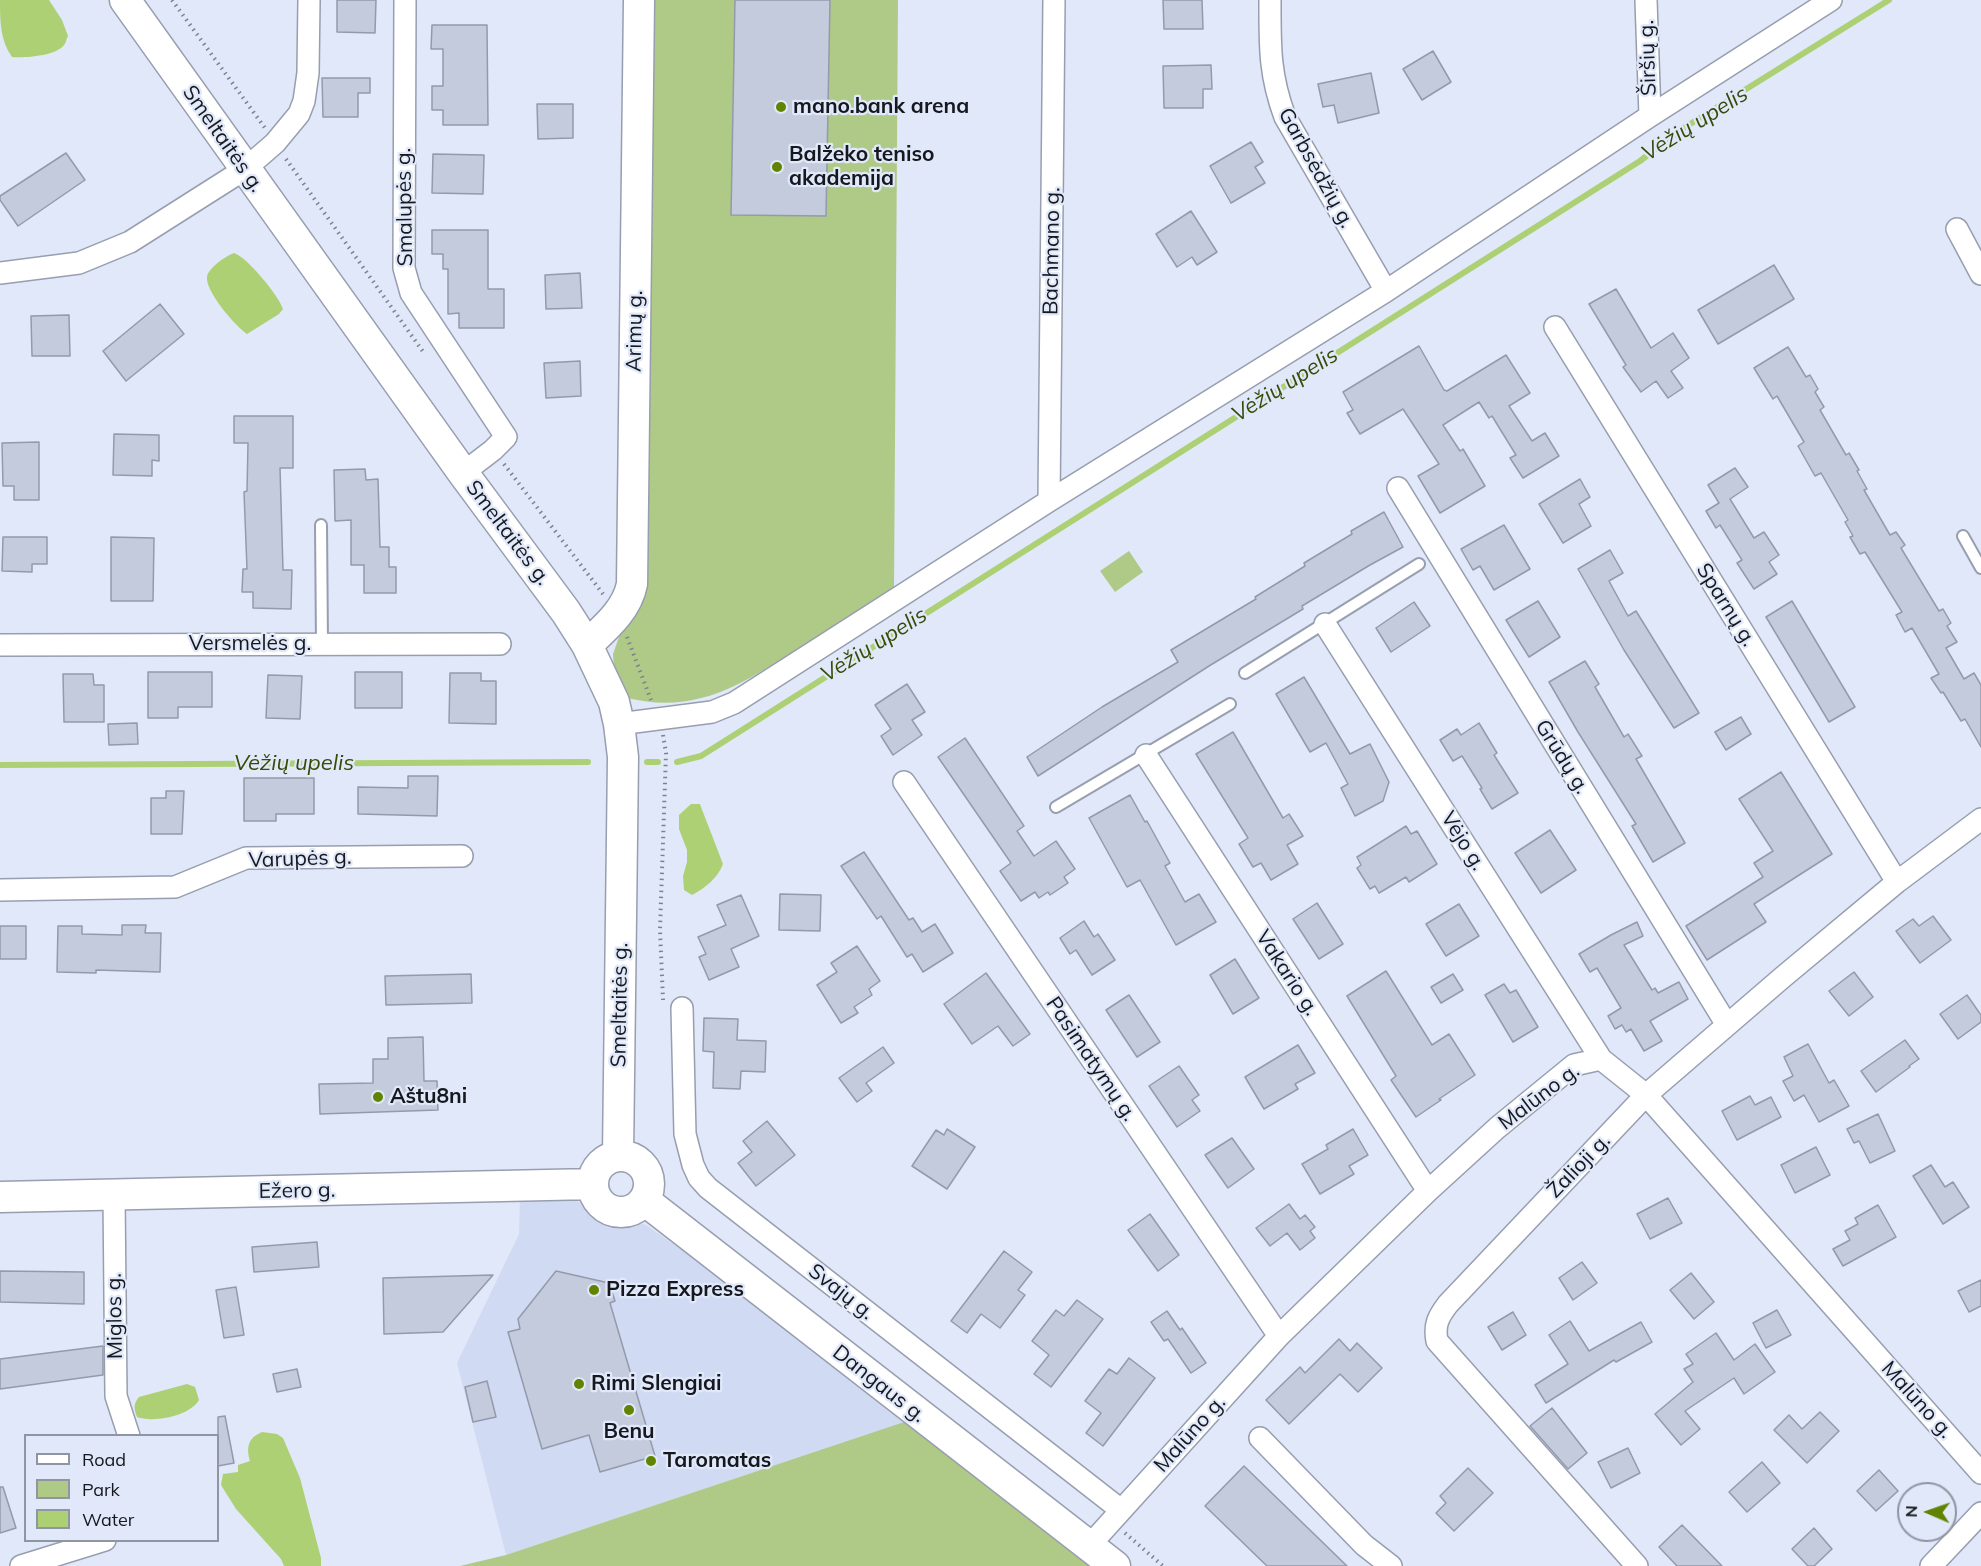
<!DOCTYPE html>
<html>
<head>
<meta charset="utf-8">
<style>
  body { margin:0 }
  #map { position:relative; width:1981px; height:1566px; overflow:hidden; background:#e0e8f9; font-family:Mulish,sans-serif }
  canvas { display:block }
  .legend { position:absolute; left:24px; top:1434px; width:195px; height:108px; box-sizing:border-box; background:#e0e8f9; border:2px solid #8f95a1; margin:0; padding:8px 10px; list-style:none; font-size:18px; color:#15181e }
  .legend li { display:flex; align-items:center; gap:12px; height:30px }
  .legend b { width:30px; border:2px solid #8f95a1 }
  .north { position:absolute; left:1897px; top:1482px; width:60px; height:60px; box-sizing:border-box; background:#e0e8f9; border:2px solid #8f95a1; border-radius:50%; rotate:272deg; font-size:16px; font-weight:700; line-height:24px; text-align:center; color:#15181e }
  .north::after { content:''; display:block; margin:auto; width:21px; height:27px; background:#608400; clip-path:polygon(50% 0,100% 100%,50% 72%,0 100%) }
</style>
</head>
<body>
<div id="map">
<canvas width="1981" height="1566"></canvas>
<ul class="legend">
<li><b style="height:8px;background:#fff"></b>Road</li>
<li><b style="height:16px;background:#afca87"></b>Park</li>
<li><b style="height:16px;background:#add075"></b>Water</li>
</ul>
<div class="north">N</div>
</div>
<script>
const context = document.querySelector('canvas').getContext('2d');
context.lineJoin = 'round';
function fill(path, color) {
  context.fillStyle = color;
  context.fill(path, 'evenodd');
}
function trace(path, color, width, dash) {
  context.strokeStyle = color;
  context.lineWidth = width;
  context.lineCap = dash ? 'butt' : 'round';
  context.setLineDash(dash || []);
  context.stroke(path);
}
function write(font, color, halo, rows, align = 'center') {
  context.font = font + ' Mulish,sans-serif';
  context.lineWidth = 4.5;
  context.setLineDash([]);
  context.textBaseline = 'middle';
  context.strokeStyle = halo;
  context.fillStyle = color;
  for (const [text, x, y, turn = 0] of rows) {
    context.save();
    context.translate(x, y);
    context.rotate((+turn || 0) * Math.PI / 180);
    context.textAlign = isNaN(turn) ? turn : align;
    if (halo) context.strokeText(text, 0, 0);
    context.fillText(text, 0, 0);
    context.restore();
  }
}
fill(new Path2D(`
  M520,1197l48,2 18,5 21,9 39,12 39,27 219,170 -398,133 -49,-192 62,-129z`), '#d0dbf3');
fill(new Path2D(`
  M650,0h248l-4,589c-31,19 -62,39 -93,58 -58,36 -102,68 -174,51l-13,-25 -1,-19 6,-17 17,-22 9,-18z
  M1129,551l14,21 -28,20 -15,-21z
  M904,1422l188,144h-632l46,-11z`), '#afca87');
fill(new Path2D(`
  M0,0h49l13,20 6,16c-2,3 -2,7 -4,9 -8,11 -39,13 -52,12 -12,-17 -12,-36 -12,-57z
  M234,253c13,4 45,43 49,56l-4,5 -32,20c-11,-7 -42,-43 -40,-57 1,-9 19,-21 27,-24z
  M691,804h9l1,3 22,57c-5,14 -18,24 -31,31l-8,-5 -1,-14 4,-14v-12l-8,-21v-14z
  M187,1384l8,3 4,13c-9,16 -45,23 -62,17 -3,-8 -4,-13 2,-20z
  M262,1432l15,2 6,4 17,40 21,80v8h-37l-3,-7 -45,-50 -15,-24 2,-11 15,-2v-7l12,-4c-4,-14 -2,-23 12,-29z`), '#add075');
trace(new Path2D(`
  M647,762h11
  M677,762l24,-6 939,-595 39,-30 210,-131
  M0,765l588,-3`), '#add075', 6);
const building = new Path2D(`
  M337,0h39l-1,33 -38,-1z
  M735,0h95l-4,216 -95,-1z
  M1163,0h39l1,29h-39z
  M432,25h55l1,100h-45v-15h-11v-24h11v-37h-12z
  M1433,51l18,31 -29,18 -19,-31z
  M1211,65l1,24h-9v19h-39l-1,-42z
  M1371,73l8,40 -41,10 -4,-18 -11,2 -5,-23z
  M322,78h48v15h-12v24h-35z
  M537,104h36v34l-35,1z
  M1251,142l12,20 -8,5 10,16 -34,20 -21,-37z
  M66,153l19,27 -67,46 -18,-26v-4z
  M433,154l51,1 -1,39 -51,-1z
  M1191,211l26,41 -20,13 -5,-8 -15,10 -21,-33z
  M432,230h56v59h16v39h-45v-15l-11,1v-45h-5v-15h-11z
  M1774,265l20,34 -76,45 -20,-34z
  M580,273l2,35 -36,1 -1,-34z
  M1616,289l35,59 22,-15 16,25 -18,13 12,17 -15,10 -12,-17 -15,11 -18,-25 3,-2 -37,-61z
  M160,304l24,30 -58,47 -23,-30z
  M69,315l1,41h-38l-1,-40z
  M1419,346l25,44 3,1 59,-36 24,38 -21,13 23,35 13,-8 14,23 -36,22 -13,-20 6,-3 -24,-39 -3,2 -10,-16 -36,23 17,26 3,-2 22,37 -45,27 -22,-37 21,-12 -36,-55 -43,25 -13,-21 6,-3 -10,-18z
  M1788,347l18,30 4,-2 8,14 -3,3 9,15 -4,3 26,45 3,-2 10,17 -2,1 10,18 -3,1 26,45 6,-3 9,13 -4,3 38,63 4,-2 8,14 -4,3 10,16 -11,6 18,31 10,-6 7,12v62l-16,-28 -4,2 -18,-29 -2,1 -10,-15 8,-4 -27,-46 -7,4 -9,-17 6,-3 -37,-60 -5,2 -10,-17 3,-1 -8,-14 3,-2 -27,-47 -6,3 -17,-30 6,-4 -27,-46 -4,3 -19,-31z
  M580,361l1,35 -35,2 -2,-35z
  M234,416h59v52h-13l3,102h9l-1,39 -38,-1v-16h-11l1,-23h4l-3,-77 3,-1 1,-48h-14z
  M114,434l45,1v26l-7,-1v16l-39,-1z
  M39,442v58h-25v-14h-11l-1,-43z
  M1735,468l13,19 -18,12 24,39 10,-6 15,23 -10,7 8,12 -23,15 -17,-26 5,-3 -22,-35 -4,3 -10,-17 13,-8 -11,-18z
  M365,469l1,11 12,-1 2,68h9v20h7v26h-32v-28h-13v-45l-16,1 -1,-51z
  M1580,479l10,18 -11,7 12,22 -28,17 -24,-39z
  M1384,512l19,35 -33,18 -68,41 1,3 -94,57 -171,110 -11,-19 75,-50 76,-45 -7,-12 85,-51 -1,-2 50,-31 -1,-3 48,-29 -1,-3z
  M1504,525l26,44 -36,21 -14,-24 -7,4 -12,-21z
  M3,537h44v27h-15v8l-30,-1z
  M111,537l43,1 -1,63h-42z
  M1610,550l13,23 -14,8 19,35 8,-5 63,102 -25,15 -50,-78 -46,-81z
  M1538,601l22,36 -31,20 -23,-37z
  M1792,601l63,106 -26,15 -63,-105z
  M1414,602l16,24 -39,26 -15,-24z
  M1585,661l14,23 -4,3 29,50 4,-3 14,22 -6,3 49,84 -32,19 -21,-36 4,-2 -58,-92 -29,-50z
  M148,672h64v35h-34v11h-30z
  M355,672h47v36h-47z
  M450,673h31v8h15v43l-47,-1z
  M63,674h30l1,11h10v37h-40z
  M268,675l34,1 -2,43 -34,-1z
  M1304,677l46,77 20,-10 19,38 -6,19 -28,15 -14,-28 7,-4 -22,-41 -16,9 -34,-58z
  M907,684l18,28 -13,8 10,15 -29,20 -12,-19 10,-7 -16,-24z
  M1741,717l10,17 -25,16 -11,-18z
  M137,723l1,21 -29,1 -1,-21z
  M1479,723l18,30 -3,2 24,38 -26,16 -12,-20 2,-1 -20,-32 -9,5 -13,-21 17,-11 4,6z
  M1233,732l50,86 6,-4 14,22 -16,9 11,19 -27,16 -10,-17 -8,4 -14,-23 9,-6 -52,-84z
  M965,738l59,88 -7,5 17,25 22,-15 19,28 -11,8 4,6 -18,12 -2,-3 -9,6 -4,-6 -14,9 -21,-30 11,-8 -73,-106z
  M1781,772l51,82 -78,50 12,18 -59,38 -21,-34 77,-49 -9,-14 19,-12 -34,-52z
  M408,776h30l-1,40 -79,-2v-27l50,1z
  M244,778h70v36h-38v7h-32z
  M166,791h18l-2,43h-31v-36h15z
  M1130,795l15,27 2,-1 23,42 -5,3 20,36 14,-8 17,28 -40,23 -36,-65 -13,7 -38,-69z
  M1406,826l5,8 6,-3 20,33 -28,18 -3,-5 -27,16 -4,-7 -5,3 -13,-21 4,-3 -4,-8z
  M1550,830l26,40 -35,23 -26,-40z
  M864,852l45,68 4,-2 9,14 13,-8 18,29 -30,19 -11,-18 -5,3 -26,-41 -4,3 -36,-53z
  M780,894l41,1 -1,36 -41,-1z
  M741,895l18,41 -28,13 8,18 -30,13 -10,-23 7,-3 -8,-17 28,-12 -9,-20z
  M1317,903l26,41 -24,15 -26,-40z
  M1459,904l20,32 -33,20 -20,-32z
  M1933,916l18,24 -31,23 -24,-32 17,-12 6,7z
  M1084,921l10,16 4,-3 17,26 -23,15 -16,-25 -6,4 -10,-16z
  M1637,922l6,14 -19,9 28,45 3,-2 3,5 21,-11 9,17 -38,22 12,20 -18,10 -13,-22 -5,3 -4,-7 -7,4 -7,-13 13,-8 -24,-40 -7,4 -11,-18 32,-19z
  M122,925h24l-1,8h16l-1,39 -64,-2v3l-39,-1 1,-46h24v8l40,1z
  M0,926h26v33h-26z
  M857,946l23,35 -11,8 3,6 -18,12 4,6 -17,10 -24,-38 20,-13 -6,-9z
  M1235,959l24,39 -26,16 -23,-39z
  M1386,971l46,74 17,-11 26,41 -36,24 2,1 -25,17 -25,-37 5,-4 -49,-80z
  M1854,972l19,25 -24,19 -20,-25z
  M986,973l44,61 -17,12 -15,-20 -26,18 -28,-40z
  M471,974l1,29 -86,2 -1,-29z
  M1453,974l10,16 -22,13 -10,-16z
  M1504,984l6,9 6,-3 22,37 -25,15 -28,-47z
  M1129,995l31,47 -23,15 -31,-47z
  M1967,995l14,20v7l-23,17 -18,-25z
  M704,1018l34,1 -1,21 29,1 -1,31 -24,-1 -1,18 -27,-1 1,-36 -11,-1z
  M423,1037l1,44h13l1,29 -118,4 -1,-30 54,-1v-24h15v-21z
  M1905,1040l14,19 -10,7 1,1 -34,25 -15,-21z
  M1808,1044l21,39 5,-3 15,26 -30,16 -15,-27 -10,6 -11,-20 10,-5 -9,-19z
  M1298,1045l17,28 -20,11 3,5 -34,20 -19,-32z
  M883,1047l11,16 -28,20 6,8 -15,11 -18,-24z
  M1179,1066l20,29 -7,5 8,11 -23,16 -28,-41z
  M1750,1096l5,9 16,-8 10,20 -44,23 -15,-29z
  M1878,1114l17,37 -25,12 -11,-22 -5,2 -7,-14z
  M767,1121l28,34 -39,31 -18,-23 14,-11 -9,-11z
  M947,1129l28,18 -28,42 -35,-23 24,-36 8,5z
  M1353,1129l15,26 -19,11 5,8 -34,20 -18,-30 26,-15 -2,-4z
  M1232,1138l22,31 -26,19 -23,-33z
  M1816,1147l14,28 -35,18 -14,-28z
  M1931,1165l14,22 8,-5 16,25 -26,17 -30,-48z
  M1668,1198l14,25 -32,16 -13,-25z
  M1289,1204l11,15 5,-4 10,12 -5,4 5,7 -15,12 -13,-17 -17,13 -14,-18z
  M1878,1205l18,32 -53,29 -10,-17 17,-9 -5,-9 13,-7 -3,-6z
  M1150,1214l29,41 -21,16 -30,-41z
  M317,1242l2,25 -65,5 -2,-25z
  M1004,1251l28,21 -14,18 7,5 -25,33 -19,-14 -14,19 -16,-12z
  M1582,1262l15,21 -24,17 -14,-22z
  M0,1271l84,1v32l-84,-2z
  M556,1271l53,12 6,18 -5,2 45,153 -55,16 -11,-37 -47,14 -34,-117 12,-3 -2,-10z
  M1691,1273l23,29 -20,17 -24,-29z
  M493,1275l-50,57 -59,2 -1,-56z
  M1981,1280v26l-12,6 -11,-21z
  M236,1287l8,48 -20,3 -8,-48z
  M1077,1300l26,19 -52,68 -17,-13 15,-19 -17,-14 24,-31 8,6z
  M1777,1310l14,25 -25,13 -13,-25z
  M1167,1311l13,19 2,-2 24,35 -15,10 -23,-34 -4,2 -13,-19z
  M1513,1312l13,23 -24,15 -14,-23z
  M1570,1321l19,30 52,-29 11,20 -36,20 -2,-2 -68,43 -11,-18 33,-21 -19,-29z
  M1716,1333l18,27 21,-16 20,28 -31,22 -10,-16 -49,33 15,18 -19,16 -26,-31 38,-32 -9,-13 9,-5 -7,-10z
  M1339,1339l11,12 7,-8 25,25 -24,24 -18,-18 -51,50 -23,-24 34,-33 5,6z
  M103,1346v29l-103,14v-30z
  M1129,1358l26,20 -52,68 -17,-13 15,-20 -16,-12 24,-32 8,5z
  M297,1369l4,18 -24,5 -4,-18z
  M487,1381l9,36 -23,5 -8,-35z
  M1552,1408l35,45 -19,16 -38,-43z
  M1820,1412l19,19 -32,32 -33,-33 15,-15 13,14z
  M225,1416l9,47 -16,3v-49z
  M1628,1448l12,25 -29,15 -13,-26z
  M1762,1462l18,21 -33,29 -18,-20z
  M1244,1466l103,100h-80l-62,-60z
  M1468,1468l25,25 -39,38 -18,-18 10,-10 -6,-7z
  M1879,1470l19,21 -22,20 -19,-20z
  M0,1487h3l13,41 -16,5z
  M1682,1525l40,41h-45l-18,-19z
  M1814,1528l18,21 -18,17h-6l-16,-17z`);
fill(building, '#c4cbdd');
trace(building, '#939aab', 1.5);
const service = new Path2D(`
  M321,525l1,119
  M1963,536l18,32
  M1245,673l174,-109
  M1056,807l174,-103`);
const minor = new Path2D(`
  M405,0l-1,268 7,25 95,144 -13,13 -30,23
  M1270,0c0,45 -1,74 15,117l101,174
  M1646,0l4,116
  M1957,229l24,45
  M0,273l79,-10 51,-21 115,-73 30,-26 24,-29 5,-13 4,-28 1,-73
  M1555,327l342,555
  M1398,488l329,537
  M1049,501l5,-501
  M1325,624l276,435
  M0,645l500,-1
  M619,724l93,-12 22,-9 315,-202 337,-210 264,-175 181,-116
  M1146,755l282,436
  M904,782l375,554
  M0,890l175,-3 71,-29 216,-2
  M682,1008l3,126 8,31 6,13 9,10 413,322
  M114,1195l2,201 13,40
  M1260,1438l104,107 27,21
  M1089,1546l190,-210 149,-145 69,-63 77,-63 27,-6 45,36 335,378
  M21,1566l84,-26
  M1637,1566l-200,-225c-3,-16 1,-24 11,-37l198,-209 137,-118 114,-95 84,-63
  M1931,1566l50,-53`);
const secondary = new Path2D(`
  M125,0l338,473 103,139 21,33 27,57 5,22 4,33 -5,399
  M587,645c18,-17 40,-35 45,-61l7,-584
  M593 1184a28 28 0 1 1 56 0a28 28 0 1 1-56 0Z
  M0,1197l593,-13
  M644,1200l471,366`);
trace(service, '#979eaf', 14);
trace(minor, '#979eaf', 24);
trace(secondary, '#979eaf', 33);
trace(new Path2D(`
  M172,0l93,128
  M286,159l138,194
  M504,464l99,130
  M627,637l24,63
  M663,735l3,18 -6,177 3,70
  M1125,1533l38,33`), '#7d828e', 4, [1.5, 4.5]);
trace(service, '#fff', 10);
trace(minor, '#fff', 21);
trace(secondary, '#fff', 30);
for (const [x, y, r, color] of [
  [781,107,6,"#608400"],
  [777,167,6,"#608400"],
  [378,1097,6,"#608400"],
  [594,1290,6,"#608400"],
  [579,1384,6,"#608400"],
  [629,1410,6,"#608400"],
  [651,1461,6,"#608400"]
]) {
  const dot = new Path2D();
  dot.arc(x, y, r, 0, 2 * Math.PI);
  context.fillStyle = color;
  context.fill(dot);
  trace(dot, '#e0e8f9', 2);
}
write('21px', '#15181e', '#e0e8f9', [
  ["Širšių g.",1648,58,-92],
  ["Smeltaitės g.",223,139,55],
  ["Garbsėdžių g.",1316,168,61],
  ["Smalupės g.",405,207,-91],
  ["Bachmano g.",1052,251,-89],
  ["Arimų g.",635,331,-89],
  ["Smeltaitės g.",508,533,53],
  ["Sparnų g.",1726,605,58],
  ["Versmelės g.",250,644],
  ["Grūdų g.",1562,757,58],
  ["Vėjo g.",1463,841,58],
  ["Varupės g.",300,859,-2],
  ["Vakario g.",1287,973,57],
  ["Smeltaitės g.",620,1005,-89],
  ["Pasimatymų g.",1091,1059,56],
  ["Malūno g.",1539,1097,-37],
  ["Žalioji g.",1579,1166,-46],
  ["Ežero g.",297,1191,-1],
  ["Svajų g.",841,1292,38],
  ["Miglos g.",115,1316,-91],
  ["Dangaus g.",879,1384,38],
  ["Malūno g.",1917,1400,48],
  ["Malūno g.",1190,1434,-48]
]);
write('bold 21px', '#15181e', '#e0e8f9', [
  ["mano.bank arena",793,107],
  ["Balžeko teniso",789,155],
  ["akademija",789,179],
  ["Aštu8ni",390,1097],
  ["Pizza Express",606,1290],
  ["Rimi Slengiai",591,1384],
  ["Benu",629,1432,"center"],
  ["Taromatas",663,1461]
], 'left');
write('italic 22px', '#364b07', '#e0e8f9', [
  ["Vėžių upelis",1695,124,-32],
  ["Vėžių upelis",1285,385,-32],
  ["Vėžių upelis",874,645,-32],
  ["Vėžių upelis",294,763]
]);
</script>
</body>
</html>
